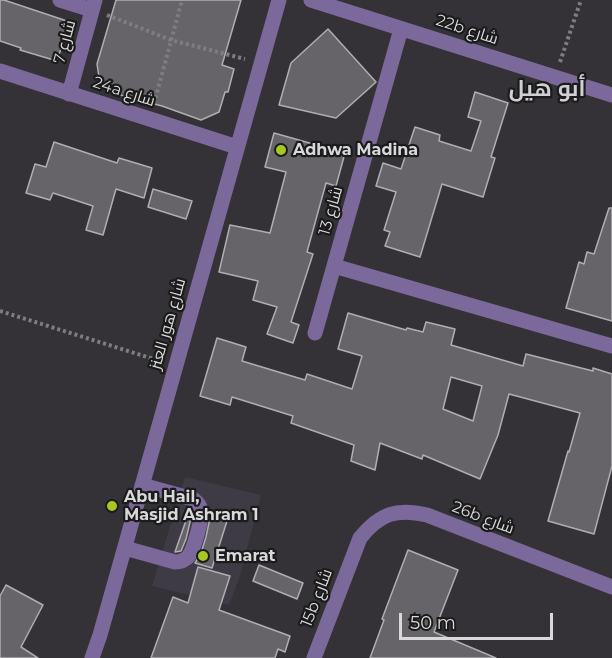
<!DOCTYPE html>
<html>
<head>
<meta charset="utf-8">
<style>
  body { margin:0 }
  #map { position:relative; width:612px; height:658px; overflow:hidden; background:#343236; font-family:Montserrat,sans-serif }
  canvas { display:block }
  .scale { position:absolute; left:399px; top:613px; width:154px; height:27px; box-sizing:border-box; border:3px solid #d9d9db; border-top:0; padding-left:8px; font-size:18px; line-height:21px; white-space:nowrap; color:#d9d9db; -webkit-text-stroke:4px #1b1b1c; paint-order:stroke }
</style>
</head>
<body>
<div id="map">
<canvas width="612" height="658"></canvas>
<div class="scale">50 m</div>
</div>
<script>
const context = document.querySelector('canvas').getContext('2d');
context.lineJoin = 'round';
function fill(path, color) {
  context.fillStyle = color;
  context.fill(path, 'evenodd');
}
function trace(path, color, width, dash) {
  context.strokeStyle = color;
  context.lineWidth = width;
  context.lineCap = dash ? 'butt' : 'round';
  context.setLineDash(dash || []);
  context.stroke(path);
}
function write(font, color, halo, rows, align = 'center') {
  context.font = font + ' Montserrat,Cairo,sans-serif';
  context.lineWidth = 4.5;
  context.setLineDash([]);
  context.textBaseline = 'middle';
  context.strokeStyle = halo;
  context.fillStyle = color;
  for (const [text, x, y, turn = 0] of rows) {
    context.save();
    context.translate(x, y);
    context.rotate((+turn || 0) * Math.PI / 180);
    context.textAlign = isNaN(turn) ? turn : align;
    if (halo) context.strokeText(text, 0, 0);
    context.fillText(text, 0, 0);
    context.restore();
  }
}
fill(new Path2D(`
  M185,477l76,18 -21,81 -11,29 -77,-19z`), '#3e3b44');
const building = new Path2D(`
  M0,0h4l66,22 -13,39 -37,-11 1,-2 -21,-7z
  M116,0h125l-19,65 12,4 -6,23h-3l-6,20 -18,8 -39,-14 -46,-12 -11,-7 -6,-10 -2,-13z
  M328,29l48,53 -1,1 -39,35 -57,-13 12,-42z
  M475,92l33,11 -17,54 4,1 -12,39 -41,-13 -22,73 -35,-11 5,-14 -6,-2 12,-38 -20,-6 7,-23 18,6 14,-42 25,8 -1,6 32,10 10,-30 -13,-4z
  M274,133l71,20 -9,33 -10,-3 -19,69 6,2 -22,68 8,3 -6,18 -26,-9 10,-27 -24,-7 5,-19 -39,-9 11,-47 40,8 16,-61 -21,-5z
  M54,142l63,21 2,-5 33,10 -8,30 -28,-9 -13,46 -17,-5 7,-24 -40,-13 -3,7 -24,-7 9,-29 11,3z
  M153,189l39,12 -6,18 -38,-12z
  M609,208h3v113l-46,-13 13,-46 5,2 3,-12 7,2z
  M348,313l58,17 1,-2 16,4 3,-10 29,7 -4,16 72,21 3,-12 67,17v-3l19,6v92l-18,68 -46,-13 20,-70 1,1 11,-39 -71,-19 -11,41 -18,44 -57,-24 -1,4 -42,-16 -5,27 -24,-9 3,-16 -63,-22 2,-7 -61,-19 -2,8 -30,-9 17,-58 29,9 -4,14 63,19 2,-6 45,15 10,-33 -24,-7zM451,377l31,9 -9,35 -30,-12z
  M190,509l1,3v6l-5,21 -5,12 -6,1z
  M211,513l17,5 -16,50 -17,-5 6,-10 5,-16z
  M408,550l50,20 -24,62 62,26h-126l14,-38 -2,-1z
  M259,565l44,18 -6,16 -44,-18z
  M198,567l32,9 -11,34 71,26 -5,16 -7,-3 -3,9h-124l22,-61 15,6z
  M6,585l37,20 -22,42 17,11h-38v-62z`);
fill(building, '#666468');
trace(building, '#afaeb2', 1.5);
trace(new Path2D(`
  M107,15l64,25 74,19
  M560,62l21,-62
  M154,104l28,-104
  M0,311l160,50`), '#7e7d80', 4, [3, 3]);
trace(new Path2D(`
  M60,0l32,10
  M311,0l301,95
  M0,71l237,76
  M69,94l26,-94
  M334,266l278,80
  M315,333l86,-304
  M125,548l50,14c5,0 9,-1 13,-5 5,-5 15,-39 13,-47 -1,-5 -4,-8 -8,-11l-51,-14
  M92,658l8,-23 179,-635
  M314,658l46,-120c20,-25 37,-30 67,-23l185,72`), '#7c699b', 15);
for (const [x, y, r, color] of [
  [281,150,6,"#a6c821"],
  [112,506,6,"#a6c821"],
  [203,556,6,"#a6c821"]
]) {
  const dot = new Path2D();
  dot.arc(x, y, r, 0, 2 * Math.PI);
  context.fillStyle = color;
  context.fill(dot);
  trace(dot, '#1b1b1c', 2);
}
write('16px', '#d9d9db', '#1b1b1c', [
  ["22b شارع",467,30,18],
  ["شارع 7",65,42,-75],
  ["24a شارع",124,92,18],
  ["شارع 13",331,211,-74],
  ["شارع هور العنز",168,324,-74],
  ["26b شارع",483,518,21],
  ["15b شارع",317,598,-69]
]);
write('bold 16px', '#d9d9db', '#1b1b1c', [
  ["Adhwa Madina",293,150],
  ["Abu Hail,",124,497],
  ["Masjid Ashram 1",124,515],
  ["Emarat",215,556]
], 'left');
write('bold 22px', '#d0cfd3', '#1b1b1c', [
  ["أبو هيل",547,90]
]);
</script>
</body>
</html>
